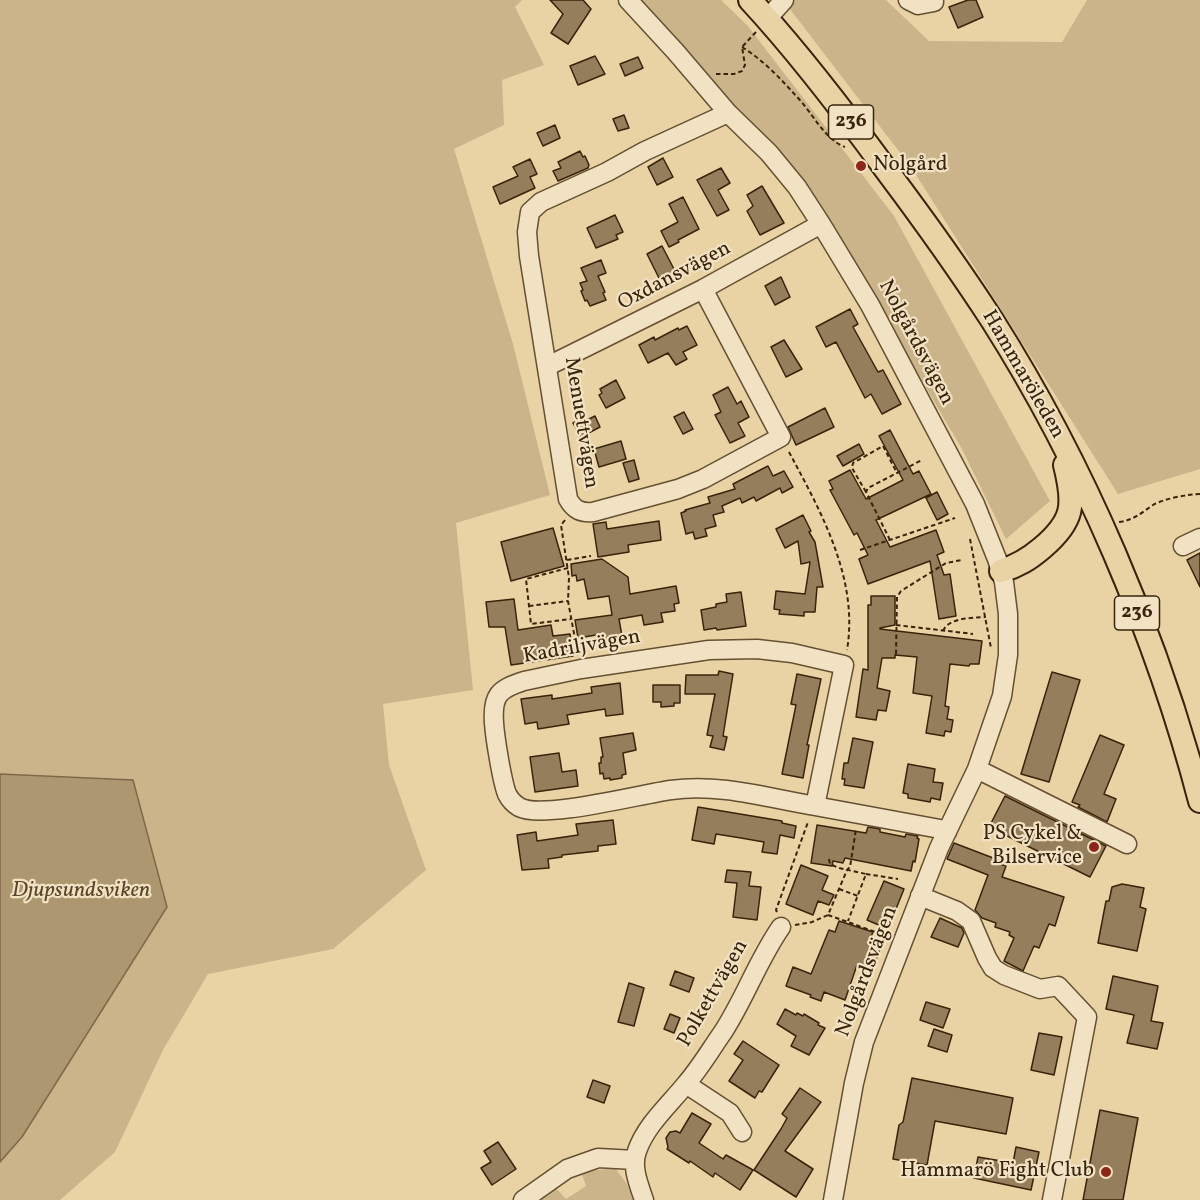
<!DOCTYPE html>
<html>
<head>
<meta charset="utf-8">
<style>
  body { margin:0 }
  canvas { display:block; background:#e9d2a4 }
</style>
</head>
<body>
<canvas width="1200" height="1200"></canvas>
<script>
const context = document.querySelector('canvas').getContext('2d');
context.lineJoin = 'round';
function fill(path, color) {
  context.fillStyle = color;
  context.fill(path, 'evenodd');
}
function trace(path, color, width, dash) {
  context.strokeStyle = color;
  context.lineWidth = width;
  context.lineCap = dash ? 'butt' : 'round';
  context.setLineDash(dash || []);
  context.stroke(path);
}
function write(font, color, halo, rows, align = 'center') {
  context.font = font + ' Vollkorn,serif';
  context.lineWidth = 4.5;
  context.setLineDash([]);
  context.textBaseline = 'middle';
  context.strokeStyle = halo;
  context.fillStyle = color;
  for (const [text, x, y, turn = 0] of rows) {
    context.save();
    context.translate(x, y);
    context.rotate((+turn || 0) * Math.PI / 180);
    context.textAlign = isNaN(turn) ? turn : align;
    if (halo) context.strokeText(text, 0, 0);
    context.fillText(text, 0, 0);
    context.restore();
  }
}
fill(new Path2D(`
  M0,0h522l-7,7 29,58 -42,15 2,45 -50,24 59,195 37,151 -94,28 17,167 -90,14 6,61 37,105 -93,79 -125,25 -45,76 -48,102 -55,48h-60v-38l22,-25 111,-357 -133,-6z
  M636,0h85l26,25 147,191 156,285 -44,38 -43,-88 -74,-127 -61,-99z
  M783,0h103l43,41 133,1 25,-42h113v469l-82,25 -207,-327z
  M615,1168l12,16 7,16h-97l18,-13 11,12 20,-13 -5,-14z`), '#cbb48a');
const water = new Path2D(`
  M0,774l133,6 34,127 -145,230 -22,25z`);
fill(water, '#ad9770');
trace(water, '#7f6948', 1.5);
const building = new Path2D(`
  M550,0h33l8,9 -23,35 -17,-11 12,-19z
  M968,0h8l7,17 -25,11 -9,-21z
  M595,56l10,18 -27,11 -8,-19z
  M638,57l5,11 -18,8 -5,-12z
  M624,115l5,13 -11,3 -5,-12z
  M555,125l5,13 -17,8 -6,-13z
  M580,151l3,6 2,-1 4,9 -1,3 -30,13 -5,-10 8,-3 -3,-6z
  M663,158l10,19 -16,8 -9,-18z
  M530,159l7,15 -7,3 5,11 -35,16 -7,-17 25,-11 -5,-9z
  M721,168l9,15 -12,7 11,20 -12,6 -20,-36z
  M762,186l22,37 -24,12 -13,-24 6,-5 -6,-11z
  M683,197l16,32 -21,11 1,2 -10,5 -8,-16 17,-9 -9,-18z
  M615,215l8,17 -7,3 2,4 -22,9 -9,-20z
  M662,246l13,25 -3,1 3,6 -10,5 -3,-6 -3,1 -12,-24z
  M601,260l5,13 -8,3 7,16 -2,1 3,7 -16,6 -3,-6 -2,1 -4,-10 2,-1 -3,-7 7,-2 -6,-13z
  M781,277l9,20 -15,8 -10,-19z
  M850,309l8,15 -5,3 25,45 5,-2 18,34 -19,10 -11,-20 -6,4 -29,-56 -10,5 -10,-20z
  M687,326l10,19 -14,7 4,7 -11,6 -8,-12 -20,10 -9,-18 15,-8 1,3 23,-12 1,2z
  M784,340l18,29 -16,8 -15,-30z
  M616,380l9,18 -19,10 -7,-13 3,-2 -2,-4z
  M728,387l9,17 4,-3 8,16 -11,6 7,13 -15,7 -15,-28 6,-3 -8,-17z
  M825,408l9,19 -38,18 -8,-18z
  M684,412l9,17 -10,5 -9,-17z
  M595,416l5,11 -19,10 -8,-14 10,-5 2,3z
  M890,430l23,44 6,-3 12,23 -55,26 14,27 46,-17 8,22 -7,3 7,20 6,-1 6,42 -17,3 -9,-58 -62,23 -9,-25 9,-4 -11,-22 -3,2 -24,-45 3,-1 -4,-8 21,-11 16,29 37,-19 -24,-44z
  M621,441l5,18 -27,8 -5,-18z
  M859,444l5,10 -21,12 -6,-10z
  M634,460l5,19 -10,3 -6,-19z
  M768,466l5,10 11,-5 9,16 -11,6 -2,-5 -24,13 -2,-4 -12,6 -2,-5 -18,8 2,6 -11,3 3,11 -11,3 2,7 -12,3 -2,-7 -7,2 -5,-21 5,-2 -1,-1 25,-7 -2,-6 27,-8 -2,-5z
  M937,492l11,22 -11,6 -11,-22z
  M803,515l8,16 -2,1 6,10 8,45h-6l-2,25h-11v4l-25,-2 1,-4 -6,-1 2,-18 29,3 5,-32 -9,2 -3,-23 -13,7 -9,-19z
  M659,521l2,19 -33,5 1,7 -31,5 -5,-33 13,-2 1,7z
  M553,528l11,38 -53,15 -10,-39z
  M1200,553v34l-13,-27z
  M602,559l26,18 2,17 46,-8 3,17 -5,1 1,7 -14,2 2,9 -19,3 -2,-10 -23,4 4,23 -25,3 -2,-10 -18,3 -3,-18 37,-5 -3,-19 -21,3 -4,-20 -7,2 -1,-6 -4,1 -1,-12z
  M741,592l5,34 -29,4 -1,-2 -12,2 -3,-20 15,-3v-3l11,-2 -1,-8z
  M871,596h24v29l-15,3v1l102,12 -3,23h-9l-1,2 -19,-2 -5,42 4,1 -2,12 6,1 -2,12 -6,-1 -1,5 -18,-3 6,-37 -19,-3 4,-36 -22,-2v3h-13l-5,30 13,3 -4,20 -8,-1 -2,10 -20,-3 7,-48 5,1v-65h3z
  M514,599l4,31 33,-5 2,11 17,-2 3,22 -62,9 -6,-38h-16l-3,-25z
  M719,671l14,3 -10,62 4,1 -3,13 -14,-3 3,-11 -6,-1 8,-41h-30l1,-19h32z
  M1052,672l28,8 -31,102 -28,-8z
  M797,674l24,5 -14,66h2l-6,33 -21,-4 14,-69 -5,-1z
  M620,683l3,31 -17,2 -1,-7 -38,6 2,9 -31,5 -1,-7 -12,2 -4,-25 31,-4v4l40,-6 -1,-6z
  M653,685h27v18h-6v3l-13,1v-5h-8z
  M633,733l3,17 -13,3 3,21 -4,1v3l-12,2v-2l-6,1 -1,-6 -3,1 -1,-11h2v-6h2l-3,-19z
  M1100,735l24,10 -20,49 12,5 -9,23 -29,-15 2,-2 -8,-3z
  M853,738l20,4 -9,46 -20,-3 1,-6h-3l2,-16h4z
  M559,753l3,19 14,-2 2,16 -43,6 -5,-35z
  M908,764l27,5 -2,13 10,1 -3,17 -9,-2 -1,4 -22,-4v-4l-5,-1z
  M1005,796l101,50 -16,31 -101,-50z
  M698,807l84,14v2l14,3 -2,12 -14,-3 -3,19 -15,-2 2,-10 -23,-4 -25,-4 -2,10 -22,-4z
  M613,820l3,24 -18,2v5l-36,4v2l-14,2 1,9 -27,2 -5,-35 19,-3 1,9 41,-6 -2,-11z
  M817,825l49,8 2,-6 12,2v3l25,5 1,-3 12,2 -1,2 2,1 -4,23 -2,-1 -2,10 -66,-13 -2,5 -10,-2 -1,5 -21,-3z
  M954,843l47,18 -1,3 6,2 -4,11 62,20 -9,29 -6,-2 -10,24 -5,-2 -11,25 -19,-10 10,-23 -5,-3 1,-3 -15,-5 1,-4 -14,-5 -7,-8 13,-35 -41,-16z
  M801,865l27,11 -6,14 12,5 -5,10 -11,-4 -5,14 -27,-11z
  M727,870l24,2 -2,14 12,1 -4,33 -24,-3 4,-34 -12,-1z
  M884,881l20,8 -16,40 -21,-9z
  M1122,884l22,4 -4,19 6,2 -9,42 -39,-8 8,-42h3l3,-14z
  M940,918l22,10 2,5 -6,14 -27,-10z
  M839,921l34,11 -5,12 12,5 -8,22 -15,-6 -12,35 -21,-8 -3,9 -11,-4 1,-2 -25,-9 7,-19 18,7 18,-44 6,2z
  M675,971l19,7 -5,14 -19,-7z
  M1113,976l45,10 -7,35 12,2 -6,26 -30,-6 7,-28 -28,-6z
  M629,983l15,5 -10,38 -16,-4z
  M926,1002l24,7 -7,19 -23,-8z
  M785,1009l11,6 1,-2 6,3 1,-2 15,9 -1,2 7,3 -16,27 -18,-9 5,-10 -19,-12z
  M670,1014l10,4 -6,15 -10,-4z
  M934,1029l18,6 -5,17 -19,-6z
  M1039,1033l23,4 -8,38 -23,-5z
  M743,1041l36,24 -17,27 -3,-1 -4,7 -26,-17 14,-21 -9,-6z
  M912,1078l101,20 -7,36 -71,-13 -8,44 -34,-6 6,-34 4,-3z
  M593,1080l17,6 -6,17 -17,-6z
  M800,1088l21,14 -36,49 28,18 -17,28 -42,-27 27,-41 6,-11 -5,-4z
  M1100,1110l38,8 -15,82h-40z
  M692,1113l19,11 -12,19 24,16 3,-4 27,15 -13,20 -25,-17 -2,4 -23,-16 -1,2 -22,-14 1,-2 -2,-9 4,-6 6,-1 4,2z
  M498,1142l18,27 -24,16 -11,-17 10,-6 -7,-11z
  M1016,1147l23,5 -8,38 -57,-12 4,-21 35,6z`);
fill(building, '#957e5b');
trace(building, '#39240b', 1.5);
const minor = new Path2D(`
  M628,0l47,51 53,62 41,40 28,34 24,37 49,81 105,199 22,55 7,23 4,32v41l-6,41 -25,73 -38,79 -75,194 -10,41 -21,117
  M908,0l10,5 16,-3
  M767,19l17,-19
  M703,289l78,148 -78,42 -25,10 -85,23c-12,1 -19,-2 -25,-13l-39,-243 -2,-24 3,-20 11,-10 66,-30 38,-21 83,-38
  M548,366l155,-77 118,-65
  M1183,546l17,-8
  M977,769l150,75
  M815,806c-47,-8 -96,-23 -144,-16 -30,4 -129,30 -152,17 -5,-3 -9,-7 -12,-13 -5,-13 -12,-56 -13,-71 -2,-28 5,-34 30,-42l57,-12 128,-19 48,-1 35,4 52,12 -29,141 125,23 7,3
  M920,896l37,15 14,10 16,37 6,10 11,7 36,14 18,-3 29,31 -35,183
  M686,1084l44,29 12,19
  M523,1200l44,-31 31,-11 37,2
  M644,1200c-5,-15 -13,-33 -7,-49 9,-26 32,-46 49,-67 14,-16 25,-35 37,-52 22,-34 35,-72 58,-105`);
const major = new Path2D(`
  M750,0c50,54 94,112 137,171 36,48 72,98 105,149 91,143 165,316 208,481
  M1001,571c17,-5 28,-12 41,-23 32,-27 33,-43 23,-83`);
trace(minor, '#655031', 21);
trace(major, '#39240b', 26);
trace(new Path2D(`
  M742,47c21,13 39,32 55,50 15,15 27,42 48,50
  M716,74h18l8,-3 3,-6 -3,-18 14,-15
  M789,452c32,60 70,127 58,198
  M866,492l-14,-24 1,-5 30,-17 14,27
  M565,520l-4,5 8,53 -1,23 10,54
  M1119,522c15,-2 22,-9 34,-17 10,-6 35,-11 47,-11
  M970,539l21,109
  M890,540l-24,-48 2,-4 54,-28
  M860,550l95,-32
  M567,560l24,-4
  M568,568l-42,11 5,45 40,-5
  M529,606l39,-5
  M896,625l77,9
  M943,631c6,-14 30,-13 43,-14
  M896,654l1,-57 4,-6 45,-28 16,-3
  M829,859l1,5 9,4 27,6 -18,47
  M866,874l32,5
  M839,889l19,7
  M777,912l-1,-2 32,-88
  M828,915l59,21
  M795,925l17,-3 16,-7 19,-45 3,-3 6,-38`), '#39240b', 2, [4.5, 3]);
trace(minor, '#f1e2c4', 18);
trace(major, '#e9d2a4', 22);
for (const [x, y, r, color] of [
  [861,166,6,"#8f2418"],
  [1094,847,6,"#8f2418"],
  [1106,1172,6,"#8f2418"]
]) {
  const dot = new Path2D();
  dot.arc(x, y, r, 0, 2 * Math.PI);
  context.fillStyle = color;
  context.fill(dot);
  trace(dot, '#f1e2c4', 2);
}
for (const [x, y, w] of [
  [851,122,45],
  [1137,613,45]
]) {
  const box = new Path2D();
  box.roundRect(x - w / 2, y - 17, w, 34, 4.5);
  context.fillStyle = '#f1e2c4';
  context.fill(box);
  trace(box, '#39240b', 1.5);
}
write('bold 20px', '#39240b', null, [
  ["236",851,122],
  ["236",1137,613]
]);
write('21px', '#39240b', '#f1e2c4', [
  ["Nolgård",873,166,"left"],
  ["PS Cykel &",1082,835],
  ["Bilservice",1082,859],
  ["Hammarö Fight Club",1094,1172]
], 'right');
write('21px', '#39240b', '#f1e2c4', [
  ["Oxdansvägen",675,277,-28],
  ["Nolgårdsvägen",915,343,62],
  ["Hammaröleden",1022,375,60],
  ["Menuettvägen",580,423,81],
  ["Kadriljvägen",582,648,-10],
  ["Nolgårdsvägen",868,972,-69],
  ["Polkettvägen",714,994,-60]
]);
write('italic 22px', '#5c4629', '#f1e2c4', [
  ["Djupsundsviken",81,892]
]);
</script>
</body>
</html>
